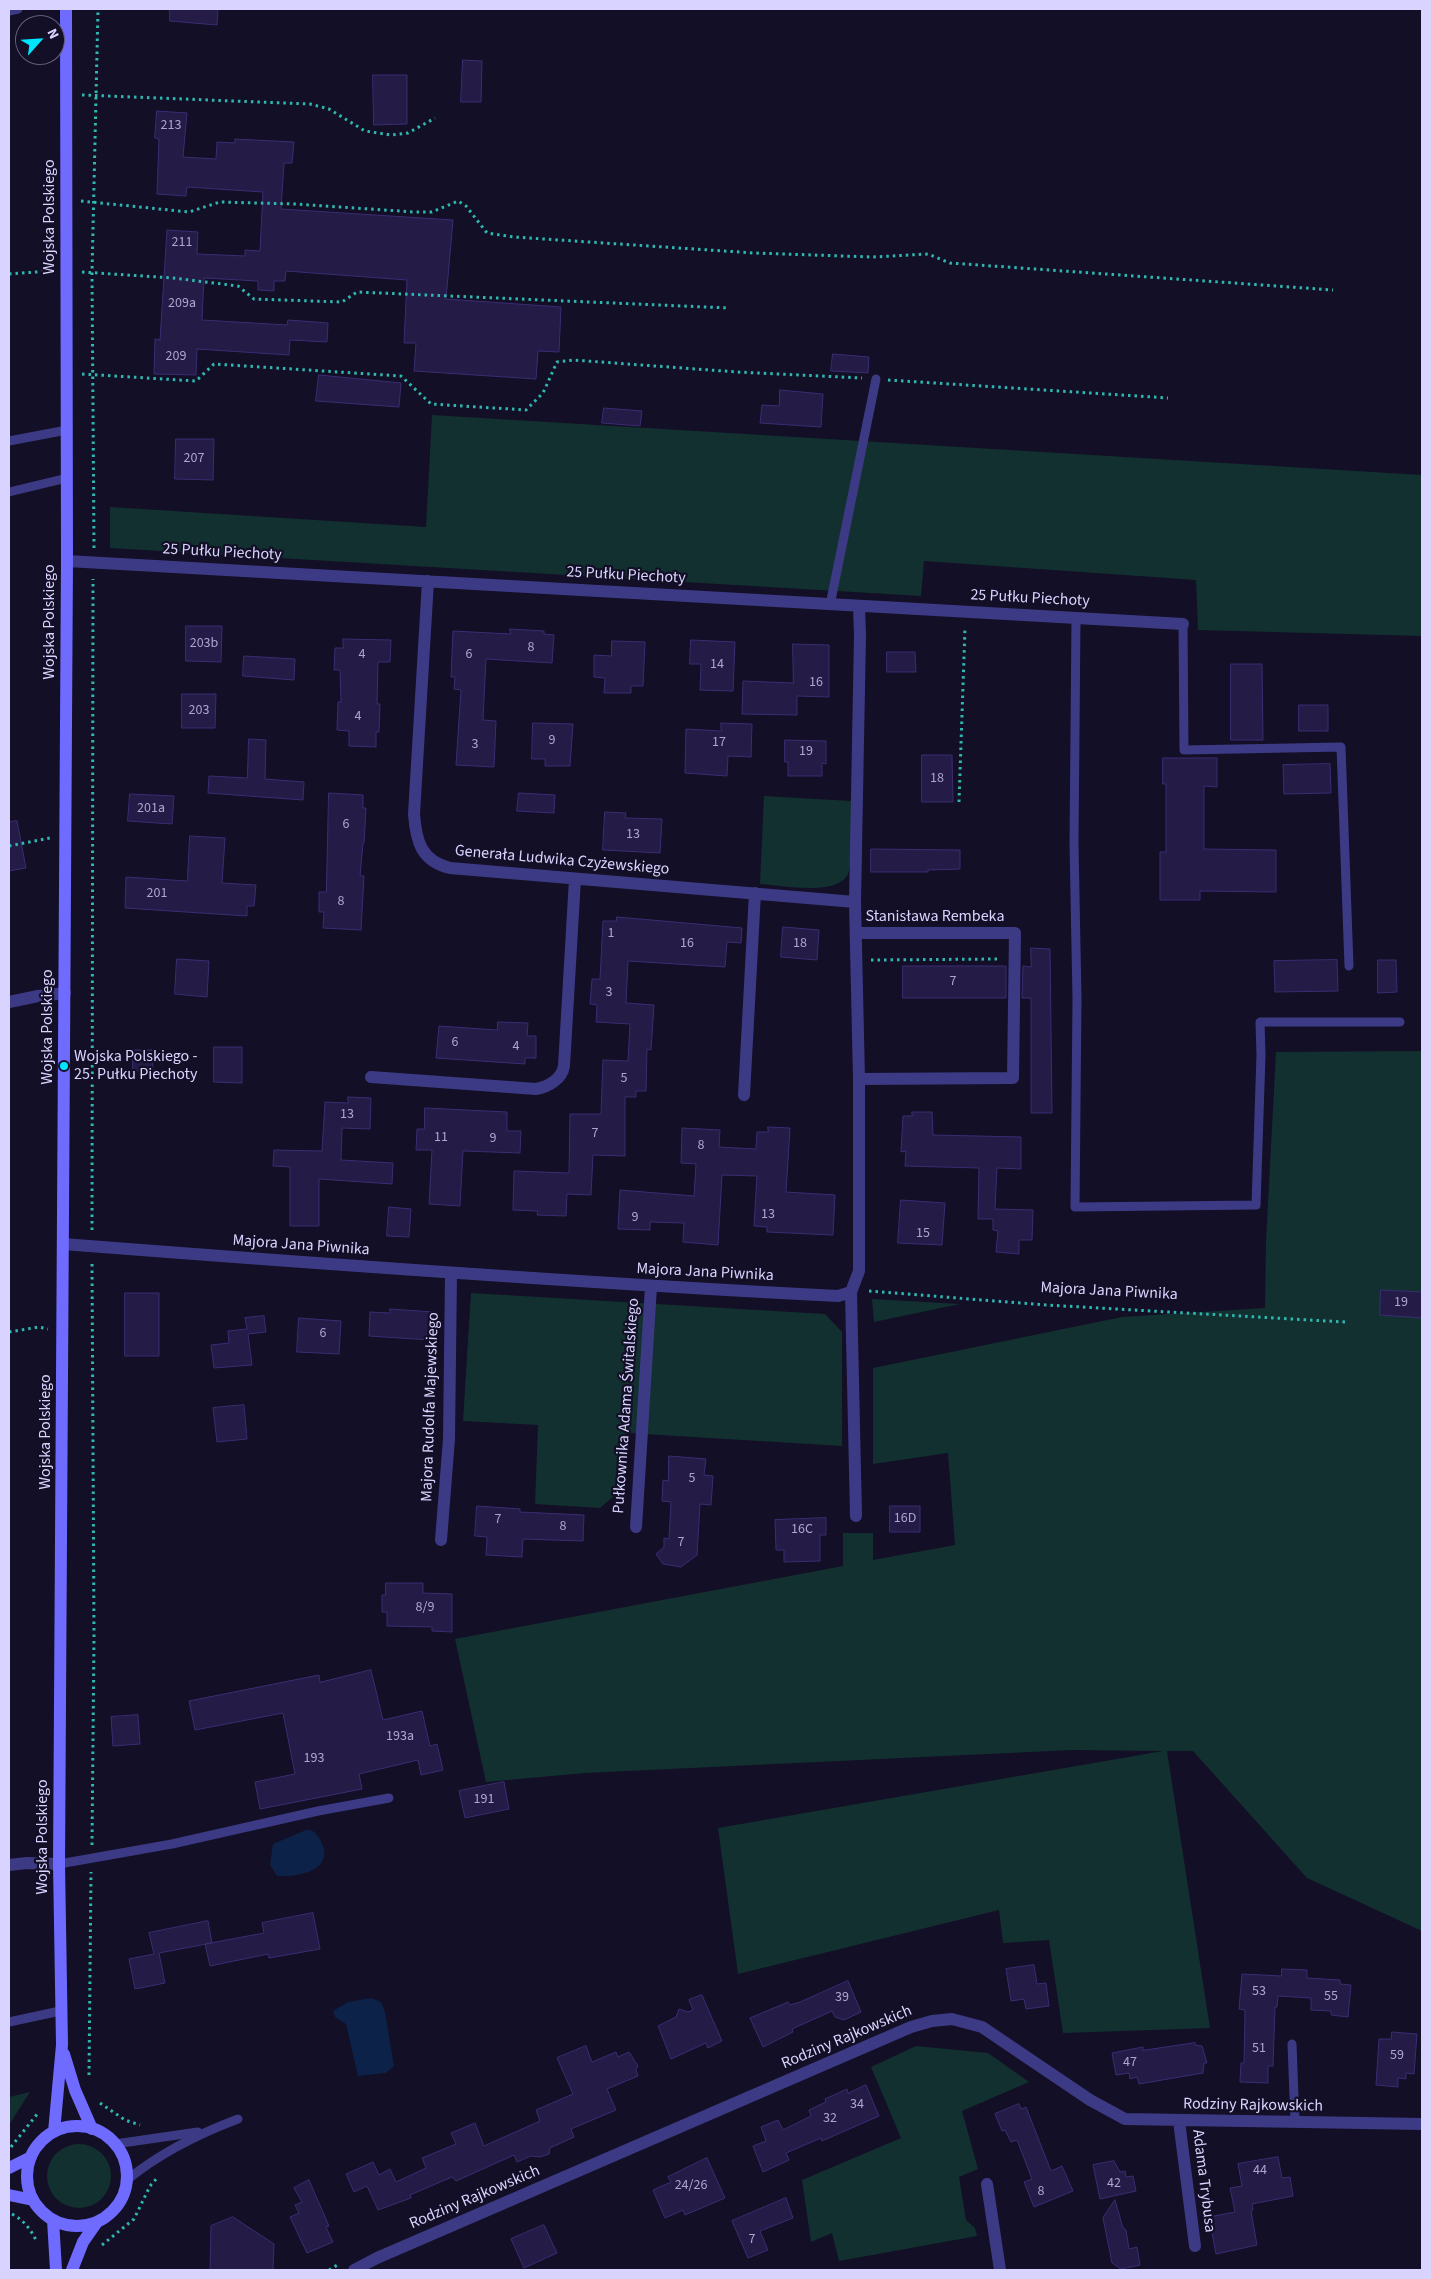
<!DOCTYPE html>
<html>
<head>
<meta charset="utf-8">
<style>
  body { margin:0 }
  #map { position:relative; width:1431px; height:2279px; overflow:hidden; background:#130f26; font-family:"Source Sans 3",sans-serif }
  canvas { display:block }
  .frame { position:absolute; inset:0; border:10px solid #d9d4ff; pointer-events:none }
  .north { position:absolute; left:15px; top:15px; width:50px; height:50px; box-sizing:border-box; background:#130f26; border:1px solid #625e7d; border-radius:50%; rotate:64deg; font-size:14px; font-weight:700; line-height:20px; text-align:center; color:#d9d4ff }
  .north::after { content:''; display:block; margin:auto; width:18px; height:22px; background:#00e5ff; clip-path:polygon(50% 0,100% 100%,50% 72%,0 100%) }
</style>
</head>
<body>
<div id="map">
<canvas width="1431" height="2279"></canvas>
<div class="frame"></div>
<div class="north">N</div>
</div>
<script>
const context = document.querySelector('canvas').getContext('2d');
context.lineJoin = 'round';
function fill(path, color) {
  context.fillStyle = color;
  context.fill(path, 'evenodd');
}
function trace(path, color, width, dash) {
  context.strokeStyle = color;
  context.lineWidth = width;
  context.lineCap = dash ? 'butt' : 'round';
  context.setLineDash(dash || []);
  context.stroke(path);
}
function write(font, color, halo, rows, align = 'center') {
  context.font = font + ' "Source Sans 3",sans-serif';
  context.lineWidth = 4.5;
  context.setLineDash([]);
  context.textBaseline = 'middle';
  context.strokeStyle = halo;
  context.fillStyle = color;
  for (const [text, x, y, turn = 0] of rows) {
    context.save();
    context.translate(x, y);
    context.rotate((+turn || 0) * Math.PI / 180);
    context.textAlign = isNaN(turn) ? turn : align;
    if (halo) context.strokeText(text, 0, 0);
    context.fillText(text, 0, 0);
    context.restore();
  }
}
fill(new Path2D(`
  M432,415l990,60v161l-224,-6 -2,-50 -272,-19 -3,35 -811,-48v-41l316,20z
  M764,796l87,5c0,16 3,60 -3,73 -11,23 -68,11 -88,10z
  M1422,1051v880l-115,-53 -114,-127h-26l43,277 -147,5 -14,-93 -46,3 -4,-33 -261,64 -20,-146 445,-77 -91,-1 -487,23 -99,9 -31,-143 388,-73v-33h30v27l82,-15 -7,-92 -75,11v-96l249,-51 143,-9 1,-67 10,-189z
  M471,1293l354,21 17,18v114l-215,-13 -4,55 -23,20 -65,-4 3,-79 -75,-4z
  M872,1299l88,5 -86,18z
  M916,2046l72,7 41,29 -67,29 16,58 -19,8 7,43 9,8 2,8 -138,25 -7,-28 -21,9 -9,-62 99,-42 -30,-71z
  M30,2092l-21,33v-28z
  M47 2176a32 32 0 1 1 64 0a32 32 0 1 1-64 0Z`), '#12302f');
fill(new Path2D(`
  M306,1830h5c7,4 9,9 12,16 9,26 -28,31 -46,30l-7,-11 3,-21z
  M371,1998l10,4 4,10 9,54 -8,7 -28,3 -12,-52 -11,-7 -2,-6 15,-9z`), '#0c2248');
const building = new Path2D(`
  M170,9h48l-1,16 -47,-4z
  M463,60l19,1 -1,41h-20z
  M373,75h34v49l-33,1z
  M157,111l30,2 -4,44 33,2 1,-17 18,1v-4l59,3 -2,21h-8l-3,46 172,11 -7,79 115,8 -2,45 -21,-1 -2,28 -122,-8 2,-28h-12l3,-63 -121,-9 -1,10h-11v10l-16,-1v-9l-54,-3 -2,42 85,5 1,-5 40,3 -1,19 -37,-2 -1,15 -92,-6 -1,26 -42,-1 1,-35 5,1 7,-110 31,2 -1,22 48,2v-6l15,1 3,-59 -76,-5 -1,9 -29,-2 2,-55 -4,-1z
  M833,354l36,3 -1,16 -37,-2z
  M319,375l82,8 -2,24 -83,-6z
  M780,390l43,4 -2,33 -61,-4 2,-18 17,1z
  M604,408l38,3 -2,15 -38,-3z
  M176,439h38l-1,41 -38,-1z
  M186,626h36l-1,36 -35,-1z
  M510,629l34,2v3l10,1 -2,28 -66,-4 -3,61 13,1 -2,46 -38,-2 5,-75 -7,-1 1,-12h-4l2,-46 57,3z
  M343,639l48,1 -1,22h-12l-1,42h3l-1,28h-3v15l-27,-1v-15l-12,-1 1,-28h3l-1,-32h-6l1,-22h8z
  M691,640l44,2 -2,49 -33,-1 1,-26h-11z
  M612,641l33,1 -2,44h-12v7h-27l1,-15 -11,-1v-22l17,1z
  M793,644l36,1v52l-32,-1v19l-55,-1 1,-33 50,2z
  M887,652h28l1,20h-29z
  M244,656l51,3 -1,21 -51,-4z
  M1231,664h31l1,76h-32z
  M182,694h34l-1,34h-33z
  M1299,705h29v26h-29z
  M533,723l40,1 -3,42h-25v-7h-13z
  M721,723l31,1 -1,33 -23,-1 -1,20 -42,-3 1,-44 35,2z
  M249,739l17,1 -1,39 39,3 -1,18 -95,-7 1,-17 38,2z
  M785,740l41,1v23l-4,-1v13h-34v-14h-3z
  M922,755h30l1,47h-31z
  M1163,758h54v29l-13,-1v63l72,1v42l-76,-1v9h-40v-48h6v-68h-3z
  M1330,764l1,29 -47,1 -1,-29z
  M329,793l34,2v13h3l-2,35h-1l-3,33h4l-3,54 -38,-2 1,-16h-5v-20h7z
  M519,793l36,2 -1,18 -37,-2z
  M130,794l44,2 -2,28 -44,-3z
  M605,812l21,1 -1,5 37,1 -2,34 -57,-3z
  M17,821l9,47 -17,3v-49z
  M190,836l35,2 -3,45 34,2 -2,21h-7v10l-122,-8 1,-31 61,4z
  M871,849l89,1v19l-32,1v2h-57z
  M617,917l125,11 -1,15 -14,-1 -2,25 -97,-6 -2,42 28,2 -3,45 -4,-1 -1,42h-10v6h-11v59l-32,-1 -2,40 -24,-1 -1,22 -29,-1 1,-4 -25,-1 1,-39 55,2 1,-59h31l2,-54 25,1 2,-37 -34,-2 1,-17 -7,-1 2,-25h8l3,-58h13z
  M783,927l36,3 -2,30 -36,-3z
  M1031,948l19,1 2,164h-21v-115h-9l1,-32 8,1z
  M177,959l32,2 -2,36 -32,-3z
  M1337,960l1,31 -63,1 -1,-31z
  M1378,960h18l1,32 -19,1z
  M903,966h103v32h-103z
  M498,1022l30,1 -1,13h9v22h-11v6l-89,-6 3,-32 58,4z
  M214,1047h28v36l-28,-1z
  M133,1050h19l1,20 -20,1z
  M348,1097l23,1 -1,31 -28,-1 -1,32 52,3 -1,21 -73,-5v47h-29v-59l-17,-1 1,-16 48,1 3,-49 23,1z
  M425,1108l82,4v19h14l-1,22 -57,-2 -3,55 -31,-2 3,-54h-16l1,-21h7z
  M912,1112h20l1,23 88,2v32l-24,-1 -2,41 38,1 -1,30h-13v14l-23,-2 2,-21 -5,-1v-11h-15l1,-51 -74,-2 1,-15 -5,1 2,-36h9z
  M768,1127l22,1 -4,64 49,3 -2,40 -66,-3v-5l-13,-1 3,-50 -35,-1 -4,70 -35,-3 1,-19 -34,-1v8l-32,-1 2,-39 74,6 2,-32 -15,-1 1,-35 38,2 -1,17 37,2 1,-17h11z
  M901,1200l44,3 -3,42 -44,-2z
  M389,1207l22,2 -2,28 -22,-1z
  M1381,1290l41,2v26l-42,-3z
  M125,1293h34v63h-34z
  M390,1309l43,3 -2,28 -62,-4 1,-24 20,1z
  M264,1316l2,16 -18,2 4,31 -38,3 -3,-23 18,-2 -1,-12 19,-2 -2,-11z
  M299,1318l42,3 -2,33 -42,-2z
  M244,1405l3,34 -30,3 -4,-34z
  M669,1456l37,3 -2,16 9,1 -2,29 -11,-1 -3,51 -16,12 -18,-3 -7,-10 8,-7v-9l5,1 2,-37 -9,-1 1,-21 5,1z
  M477,1506l43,3v3l64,3 -1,26 -60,-2 -1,18 -36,-2 1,-18 -12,-1z
  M890,1506h30v26h-30z
  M826,1518v17h-6v26l-36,1v-12h-8l-1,-30z
  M386,1583h37v10l29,1v38l-20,-1v-4l-45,-1v-14h-5v-17h3z
  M371,1670l12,50 39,-9 8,35 7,-2 6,26 -22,5 -3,-15 -59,14 3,15 -102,20 -5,-27 40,-8 -12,-61 -88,17 -6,-29 130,-26 1,7z
  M138,1715l2,29 -27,2 -2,-29z
  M504,1782l5,27 -44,9 -6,-27z
  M313,1913l7,36 -51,9 -1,-4 -58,12 -5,-22 59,-11 -2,-10z
  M208,1921l4,22 -53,10 6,30 -30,6 -6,-30 25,-5 -5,-21z
  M1034,1965l3,19 9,-1 3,23 -23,3 -2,-10 -13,2 -5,-32z
  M1282,1969l25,1v8l33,2v4l11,1 -3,32 -17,-2v-4l-20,-1v-12l-33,-2 -1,11h-2l-2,59h-5v17l-28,-1 1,-19h3l1,-53 -6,-1 3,-35 39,2z
  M848,1981l13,31 -17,8 -9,-3 -3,-6 -40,18 1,3 -30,15 -13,-29 38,-16 2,3 10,-3z
  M702,1995l20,46 -14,7 -2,-5 -35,16 -13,-33 18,-9 3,-8 9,3 5,-2 -4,-10z
  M1392,2032l25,2 -3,40 -8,-1v6l-8,-1v9l-22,-2 3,-46h12z
  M1195,2043v2l7,1 5,17h-3l-1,10 -64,11 -2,-7 -7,2 -1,-6 -13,2 -4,-22 31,-6v3z
  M586,2046l6,16 24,-10 2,5 11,-5 9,14 -2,4 2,6 -31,13 9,21 -45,19 3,8 -24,11 -1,6 -9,3 -9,-1 -14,6 -3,-7 -58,26 -4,-4 -42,18 1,3 -33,12 -11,-24 -13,6 -8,-18 27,-12 6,13 11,-6 6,13 30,-14 -4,-10 34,-14 -5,-11 24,-10 9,23 56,-25 -4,-11 37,-16 -16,-36z
  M866,2085l13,31 -57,25 -1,-3 -35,15 3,7 -26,12 -10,-26 13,-5 -5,-14 17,-7 5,10 28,-14 -2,-6 17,-8 -1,-3 22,-10 1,4z
  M1019,2104l2,5 5,-2 25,64 11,-5 11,25 -39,16 -10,-25 8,-3 -15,-39 -6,2 -6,-12 -3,1 -7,-17z
  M1278,2157l4,21 8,-1 3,19 -41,8 1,6 -2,1 6,34 -41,9 -7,-37 26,-5 -5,-24 12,-2 -4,-22z
  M707,2158l18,40 -40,17 -2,-5 -18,8 -12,-28 18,-8 -3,-5z
  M1114,2161l6,11 5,-1 1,6 7,-1 3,15 -36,8 -7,-34z
  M309,2180l20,46 -3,1 7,15 -26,11 -17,-36 9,-4 -4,-8 7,-3 -8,-14z
  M786,2198l7,20 -33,13 8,19 -20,8 -16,-37z
  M1115,2200l8,28 3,2 3,19 8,-2 3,18 -19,4 -9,-6 -9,-45z
  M233,2217l41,27 -1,26h-63l1,-44z
  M544,2225l13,28 -33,15 -13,-29z`);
fill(building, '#241b47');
trace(building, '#3b2d73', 1);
trace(new Path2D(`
  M82,95l228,9 19,5 36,22 26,4 17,-2 27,-15
  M81,201l108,11 31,-10 75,2 119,8h18l26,-11 8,5 21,27 27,4 240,16 119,4 55,-3 22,9 383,27
  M82,272l91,6 65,8 16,13 88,3 15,-10 372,16
  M9,274l41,-3
  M82,374l114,7 18,-17 187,12 30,28 95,6 17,-17 14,-31 16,-2 164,12 125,6
  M888,380l280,18
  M94,548l-2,-275 6,-264
  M959,802l6,-174
  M9,846l41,-8
  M871,960l128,-1
  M92,1230l1,-651
  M869,1291l177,14 299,17
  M9,1332l30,-5 9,2
  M92,1845l2,-210 -2,-373
  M89,2075l2,-203
  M100,2103l25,17 15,5
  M11,2147l27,-34
  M12,2214c13,7 19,16 25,28
  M102,2245l32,-26 16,-33 7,-8
  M329,2270l10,-6`), '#2fb8b0', 3, [2.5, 4]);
trace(new Path2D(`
  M9,11l9,-2
  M9,441l58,-11
  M9,492l58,-14
  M830,605l46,-226
  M1076,618l-2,226 3,155 -2,208 181,-2 5,-150 -1,-33h140
  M1183,624l1,126 157,-3 8,219
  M59,1864l113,-20 146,-33 71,-13
  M9,2022l51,-11
  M1292,2044l3,78
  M115,2144l83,-12
  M127,2180c33,-27 71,-46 111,-61`), '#3d3a85', 9);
trace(new Path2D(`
  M67,561l1116,63
  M428,581l-14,233c2,27 7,47 36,54l405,34
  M856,933h159l-2,145 -154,1
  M9,1002l29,-6 27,-3
  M371,1077l165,12c12,-2 26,-10 28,-23l11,-187
  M744,1095l11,-202
  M63,1244c258,20 516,39 775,52l13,-4
  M856,1516l-5,-224 8,-21v-192l-4,-177 5,-267 -1,-28
  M636,1527l15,-240
  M441,1540l8,-101 2,-165
  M9,1865l18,-2 32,1
  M1179,2121l16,125
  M987,2184l13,86
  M354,2270l23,-12 534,-231 21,-6 20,-2 30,8 108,73 35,19 297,5`), '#3d3a85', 12);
trace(new Path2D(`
  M64,2054l11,36 17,39
  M27 2176a50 50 0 1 1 100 0a50 50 0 1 1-100 0Z
  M54,2132l8,-87 -3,-181 8,-1303 -1,-552
  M9,2168l22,-11
  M9,2195l24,5
  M53,2220l3,50
  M72,2270l11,-28 14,-20`), '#6f6bff', 12);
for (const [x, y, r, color] of [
  [64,1066,5,"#00e5ff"]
]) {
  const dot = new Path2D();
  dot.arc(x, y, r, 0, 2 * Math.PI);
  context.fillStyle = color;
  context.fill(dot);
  trace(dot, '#130f26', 2);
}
write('14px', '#aca6d1', null, [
  ["213",171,126],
  ["211",182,243],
  ["209a",182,304],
  ["209",176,357],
  ["207",194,459],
  ["203b",204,644],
  ["8",531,648],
  ["4",362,655],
  ["6",469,655],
  ["14",717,665],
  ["16",816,683],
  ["203",199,711],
  ["4",358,717],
  ["9",552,741],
  ["17",719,743],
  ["3",475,745],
  ["19",806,752],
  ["18",937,779],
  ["201a",151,809],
  ["6",346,825],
  ["13",633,835],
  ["201",157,894],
  ["8",341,902],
  ["1",611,934],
  ["16",687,944],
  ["18",800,944],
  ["7",953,982],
  ["3",609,993],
  ["6",455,1043],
  ["4",516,1047],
  ["5",624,1079],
  ["13",347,1115],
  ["7",595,1134],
  ["11",441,1138],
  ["9",493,1139],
  ["8",701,1146],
  ["13",768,1215],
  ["9",635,1218],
  ["15",923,1234],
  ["19",1401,1303],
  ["6",323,1334],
  ["5",692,1479],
  ["16D",905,1519],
  ["7",498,1520],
  ["8",563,1527],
  ["16C",802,1530],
  ["7",681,1543],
  ["8/9",425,1608],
  ["193a",400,1737],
  ["193",314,1759],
  ["191",484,1800],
  ["53",1259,1992],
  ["55",1331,1997],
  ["39",842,1998],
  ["51",1259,2049],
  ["59",1397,2056],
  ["47",1130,2063],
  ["34",857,2105],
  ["32",830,2119],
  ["44",1260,2171],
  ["42",1114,2184],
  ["24/26",691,2186],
  ["8",1041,2192],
  ["7",752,2240]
]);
write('16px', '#d9d4ff', '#130f26', [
  ["Wojska Polskiego",50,217,-90],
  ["25 Pułku Piechoty",222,553,3],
  ["25 Pułku Piechoty",626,576,3],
  ["25 Pułku Piechoty",1030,599,3],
  ["Wojska Polskiego",50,622,-90],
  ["Generała Ludwika Czyżewskiego",562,861,5],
  ["Stanisława Rembeka",935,917],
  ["Wojska Polskiego",48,1027,-90],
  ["Majora Jana Piwnika",301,1246,4],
  ["Majora Jana Piwnika",705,1273,3],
  ["Majora Jana Piwnika",1109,1292,3],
  ["Pułkownika Adama Świtalskiego",627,1406,-86],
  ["Majora Rudolfa Majewskiego",431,1407,-88],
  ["Wojska Polskiego",46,1432,-90],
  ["Wojska Polskiego",43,1837,-90],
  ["Rodziny Rajkowskich",847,2038,-23],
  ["Rodziny Rajkowskich",1253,2106,1],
  ["Adama Trybusa",1203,2181,83],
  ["Rodziny Rajkowskich",475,2198,-23]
]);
write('16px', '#d9d4ff', '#130f26', [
  ["Wojska Polskiego -",74,1057],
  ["25. Pułku Piechoty",74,1075]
], 'left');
</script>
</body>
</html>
